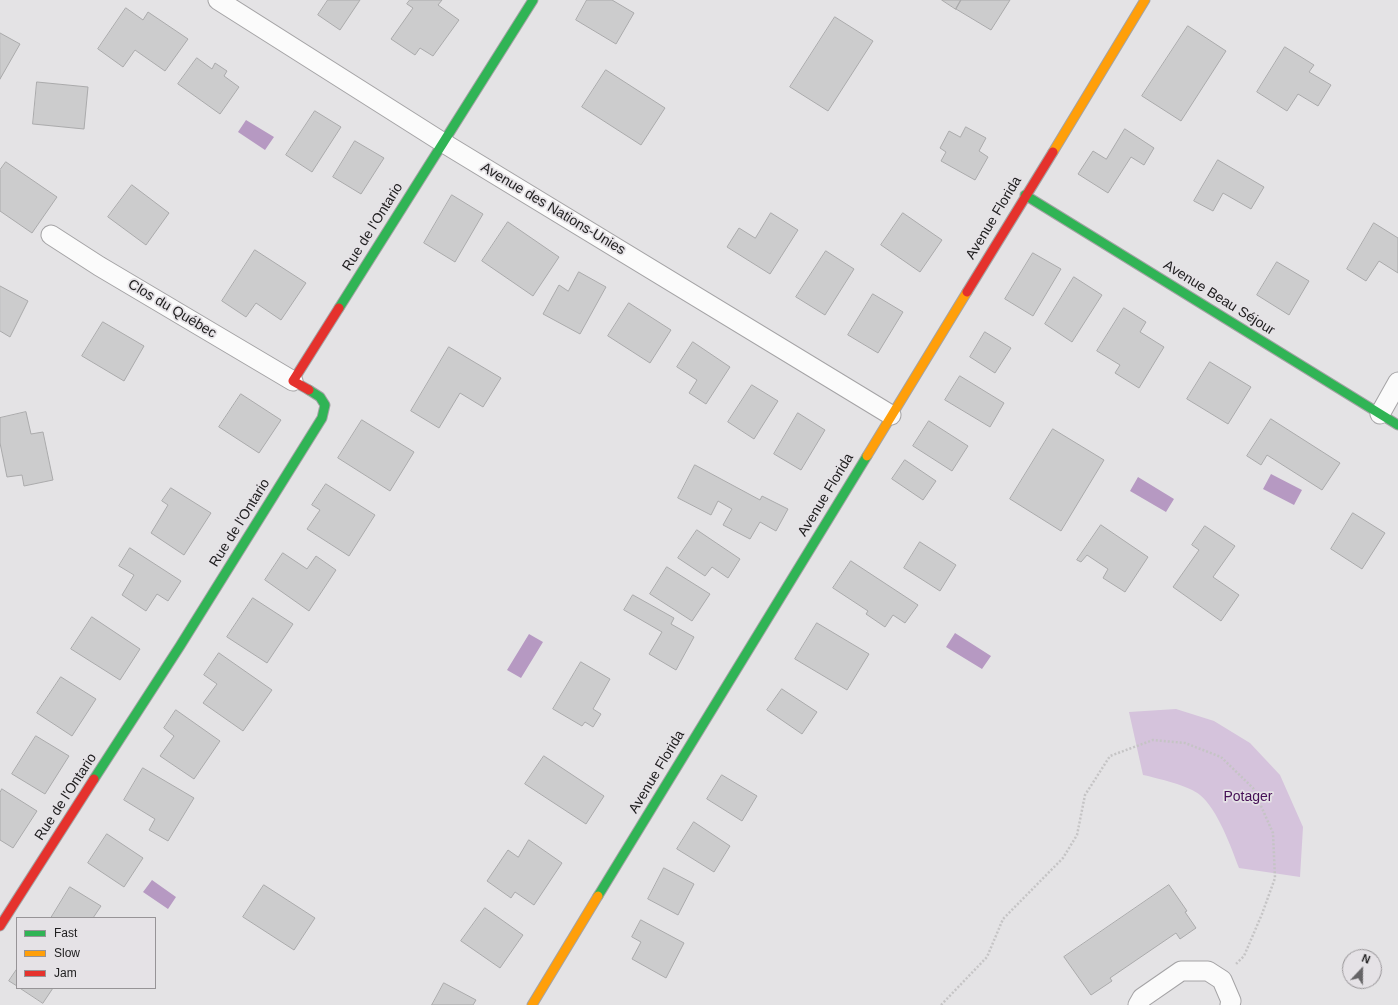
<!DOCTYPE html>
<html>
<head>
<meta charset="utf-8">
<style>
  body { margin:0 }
  #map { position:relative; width:1398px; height:1005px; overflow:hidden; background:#e4e3e5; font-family:Helvetica,sans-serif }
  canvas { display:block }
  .legend { position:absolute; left:16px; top:917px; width:140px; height:72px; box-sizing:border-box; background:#e5e2e6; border:1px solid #979497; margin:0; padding:5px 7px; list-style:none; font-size:12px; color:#212021 }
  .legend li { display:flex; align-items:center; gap:8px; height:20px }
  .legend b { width:20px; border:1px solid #979497 }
  .north { position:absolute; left:1342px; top:949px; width:40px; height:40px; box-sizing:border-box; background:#e5e2e6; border:1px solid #979497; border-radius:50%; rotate:22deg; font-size:11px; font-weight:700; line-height:16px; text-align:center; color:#212021 }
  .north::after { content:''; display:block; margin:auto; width:14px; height:18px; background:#656466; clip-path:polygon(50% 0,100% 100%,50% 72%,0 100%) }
</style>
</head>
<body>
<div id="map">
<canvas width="1398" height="1005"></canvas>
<ul class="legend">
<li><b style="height:5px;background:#30b455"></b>Fast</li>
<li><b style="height:5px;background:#ff9f0a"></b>Slow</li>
<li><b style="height:5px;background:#e5322d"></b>Jam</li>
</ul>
<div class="north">N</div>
</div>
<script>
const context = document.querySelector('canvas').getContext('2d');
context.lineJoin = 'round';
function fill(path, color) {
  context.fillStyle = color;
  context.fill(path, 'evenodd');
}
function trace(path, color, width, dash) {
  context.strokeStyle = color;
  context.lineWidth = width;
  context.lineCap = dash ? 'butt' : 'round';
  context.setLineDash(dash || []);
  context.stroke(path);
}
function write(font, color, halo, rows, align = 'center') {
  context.font = font + ' Helvetica,sans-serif';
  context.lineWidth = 3.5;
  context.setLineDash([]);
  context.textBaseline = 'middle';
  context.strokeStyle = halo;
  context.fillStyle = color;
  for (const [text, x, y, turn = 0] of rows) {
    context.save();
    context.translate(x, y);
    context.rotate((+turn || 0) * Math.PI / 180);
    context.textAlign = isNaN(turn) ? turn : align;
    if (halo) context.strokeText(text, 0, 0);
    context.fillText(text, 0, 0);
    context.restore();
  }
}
fill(new Path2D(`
  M1176,709l38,12 36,22 30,32 23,52 -3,50 -61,-9c-8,-21 -21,-58 -39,-73 -10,-9 -43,-17 -57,-20l-14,-63z`), '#d5c3dc');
fill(new Path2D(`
  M246,120l28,17 -9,13 -27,-18z
  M1271,474l31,16 -8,15 -31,-16z
  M1138,477l36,22 -8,13 -36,-21z
  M955,633l36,23 -9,13 -36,-22z
  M529,634l14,8 -22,36 -14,-8z
  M152,880l24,17 -8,12 -25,-17z`), '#b699c2');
const building = new Path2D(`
  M328,0h32l-20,30 -22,-15z
  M410,0h32l-4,5 21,15 -26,36 -13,-8 -5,7 -24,-16 22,-31 -6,-4z
  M587,0h25l22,13 -18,31 -40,-24z
  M942,0h19l-5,9z
  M961,0h49l-19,30 -35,-21z
  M126,8l17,12 5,-8 40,27 -23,32 -30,-21 -12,17 -25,-18z
  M835,17l38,24 -45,70 -38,-24z
  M1188,26l38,25 -45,70 -39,-25z
  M0,33l20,11 -20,35z
  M1285,47l29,18 -5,7 22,13 -13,21 -20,-12 -11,17 -30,-19z
  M197,58l15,11 3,-6 12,8 -3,5 15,11 -19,27 -42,-30z
  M606,70l59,38 -24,37 -59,-38z
  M37,82l51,5 -4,42 -51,-5z
  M315,111l26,16 -29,45 -26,-17z
  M966,127l20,11 -7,13 9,6 -13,23 -34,-19 5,-9 -6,-4 9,-17 11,6z
  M1125,129l29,19 -10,17 -13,-8 -23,36 -30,-19 15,-23 13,8z
  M355,141l29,17 -23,36 -28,-17z
  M1218,160l46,27 -13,22 -28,-16 -10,18 -19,-10z
  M6,162l51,35 -25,36 -32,-22v-41z
  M132,185l37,28 -23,32 -38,-28z
  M452,195l31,19 -28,48 -31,-19z
  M771,213l27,17 -28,44 -43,-27 12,-19 16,10z
  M903,213l39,27 -22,32 -39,-27z
  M508,222l51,35 -26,39 -51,-35z
  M1374,223l24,15v35l-19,-12 -13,20 -19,-12z
  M255,250l51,33 -25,37 -25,-17 -10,14 -24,-16z
  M826,251l28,18 -29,46 -29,-18z
  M1033,253l28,16 -28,47 -28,-17z
  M1277,262l32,19 -20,34 -32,-20z
  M579,272l27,15 -26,47 -37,-20 16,-29 9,6z
  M1074,277l28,18 -30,47 -27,-18z
  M0,286l28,15 -18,36 -10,-6z
  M873,294l30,18 -25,41 -30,-18z
  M629,303l42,27 -21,33 -42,-27z
  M1124,308l22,14 -6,10 24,15 -25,41 -24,-15 5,-8 -23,-14z
  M103,322l41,24 -20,35 -42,-25z
  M985,332l26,16 -16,25 -25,-16z
  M693,342l37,25 -24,37 -17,-11 8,-13 -20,-13z
  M449,347l52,31 -18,29 -23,-14 -21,35 -28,-17z
  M1210,362l41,25 -23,37 -41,-25z
  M960,376l44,27 -14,24 -45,-27z
  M752,385l26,16 -24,38 -26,-17z
  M241,394l40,26 -22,33 -40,-26z
  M26,412l5,22 12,-2 10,48 -29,6 -2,-11 -15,2 -7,-34v-25z
  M798,413l27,17 -24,40 -27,-16z
  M1271,419l69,44 -18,27 -55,-35 -6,10 -14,-9z
  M362,420l52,32 -24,39 -52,-33z
  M929,421l39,25 -16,25 -39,-25z
  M1053,429l51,31 -43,71 -51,-32z
  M905,460l31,21 -13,19 -31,-21z
  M695,465l65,35 2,-4 26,13 -12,22 -16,-9 -10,17 -27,-14 9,-16 -14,-8 -7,14 -33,-17z
  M326,484l49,31 -26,41 -42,-27 13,-19 -8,-5z
  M171,488l40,25 -27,42 -33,-22 17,-28 -6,-4z
  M1353,513l32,20 -23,36 -31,-20z
  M1101,525l47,32 -23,35 -22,-14 5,-9 -21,-14 -6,7 -4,-2z
  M1205,526l30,20 -22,31 26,18 -18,26 -48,-34 26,-37 -7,-5z
  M697,530l43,29 -12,19 -16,-11 -7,9 -27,-18z
  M920,542l36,23 -16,26 -36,-23z
  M130,548l51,33 -13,20 -11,-7 -11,17 -24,-16 12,-20 -15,-9z
  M283,553l24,16 9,-13 20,14 -27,41 -44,-31z
  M851,561l67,44 -13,18 -12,-8 -8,12 -19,-13 2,-3 -35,-23z
  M667,567l43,27 -18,27 -42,-27z
  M633,595l41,23 -3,6 23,13 -18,33 -27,-16 13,-22 -38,-22z
  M253,598l40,26 -26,39 -40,-26z
  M92,617l48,32 -20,31 -49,-31z
  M817,623l52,31 -22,36 -52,-31z
  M219,653l53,37 -29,41 -40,-28 14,-19 -13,-9z
  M581,662l29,17 -17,30 8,5 -8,13 -8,-5 -3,4 -29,-17z
  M61,677l35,22 -24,37 -35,-23z
  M782,689l35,23 -15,22 -35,-24z
  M176,710l44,31 -26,38 -34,-23 14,-20 -10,-8z
  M36,736l33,20 -24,38 -33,-20z
  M544,756l60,40 -18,28 -61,-40z
  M143,768l51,30 -26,43 -19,-11 6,-11 -31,-19z
  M722,775l35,21 -15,25 -35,-22z
  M2,789l35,22 -24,37 -13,-8v-47z
  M694,822l36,24 -16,26 -37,-23z
  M107,834l36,24 -19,29 -36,-24z
  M529,840l33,23 -28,42 -19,-13 -4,6 -24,-17 21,-31 10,7z
  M664,868l30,16 -16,31 -30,-16z
  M264,885l51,33 -21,32 -51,-33z
  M1169,885l18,26 -2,1 11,16 -16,11 -4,-6 -66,45 2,3 -21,14 -27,-38z
  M70,887l31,19 -8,12h-42z
  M485,908l38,27 -23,33 -39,-27z
  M641,920l43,23 -18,35 -34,-19 9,-17 -9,-5z
  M17,969v17l-8,-5z
  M444,983l32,17 -3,5h-41z
  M20,988h33l-10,15z`);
fill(building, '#cccccd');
trace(building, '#aaaaab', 1);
const street = new Path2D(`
  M218,0l224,142 449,273
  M51,235l48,31 194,115
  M1380,414l18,-32
  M1138,1005l4,-7 39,-27h27l14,9 9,21 -1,4`);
const fast = new Path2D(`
  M1025,195l373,230
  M339,308l194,-308
  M94,779l86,-133 142,-228 3,-13 -5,-8 -11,-7
  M598,896l269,-440`);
const slow = new Path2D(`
  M1053,152l92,-152
  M867,456l100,-164
  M532,1005l66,-109`);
const jam = new Path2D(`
  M967,292l86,-140
  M309,390l-16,-9 46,-73
  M0,926l94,-147`);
trace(street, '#a4a3a5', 21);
trace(fast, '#a4a3a5', 11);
trace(slow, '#a4a3a5', 11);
trace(jam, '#a4a3a5', 11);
trace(new Path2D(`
  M941,1005l46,-48 16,-38 60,-61 14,-23 8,-40 25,-39 43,-16 32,3 36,14 32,31 20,45 2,45 -13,36 -18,42 -8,8`), '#c5c4c5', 2.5, [2, 2]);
trace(street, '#fbfbfb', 19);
trace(fast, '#30b455', 9);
trace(slow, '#ff9f0a', 9);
trace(jam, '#e5322d', 9);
write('14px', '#212021', '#e5e2e6', [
  ["Avenue des Nations-Unies",553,209,31],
  ["Avenue Florida",994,218,-59],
  ["Rue de l'Ontario",373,227,-58],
  ["Avenue Beau Séjour",1219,298,32],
  ["Clos du Québec",172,309,31],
  ["Avenue Florida",826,495,-59],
  ["Rue de l'Ontario",240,523,-58],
  ["Avenue Florida",657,772,-59],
  ["Rue de l'Ontario",66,797,-57]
]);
write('14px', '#450f56', '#e5e2e6', [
  ["Potager",1248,797]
]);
</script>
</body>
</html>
